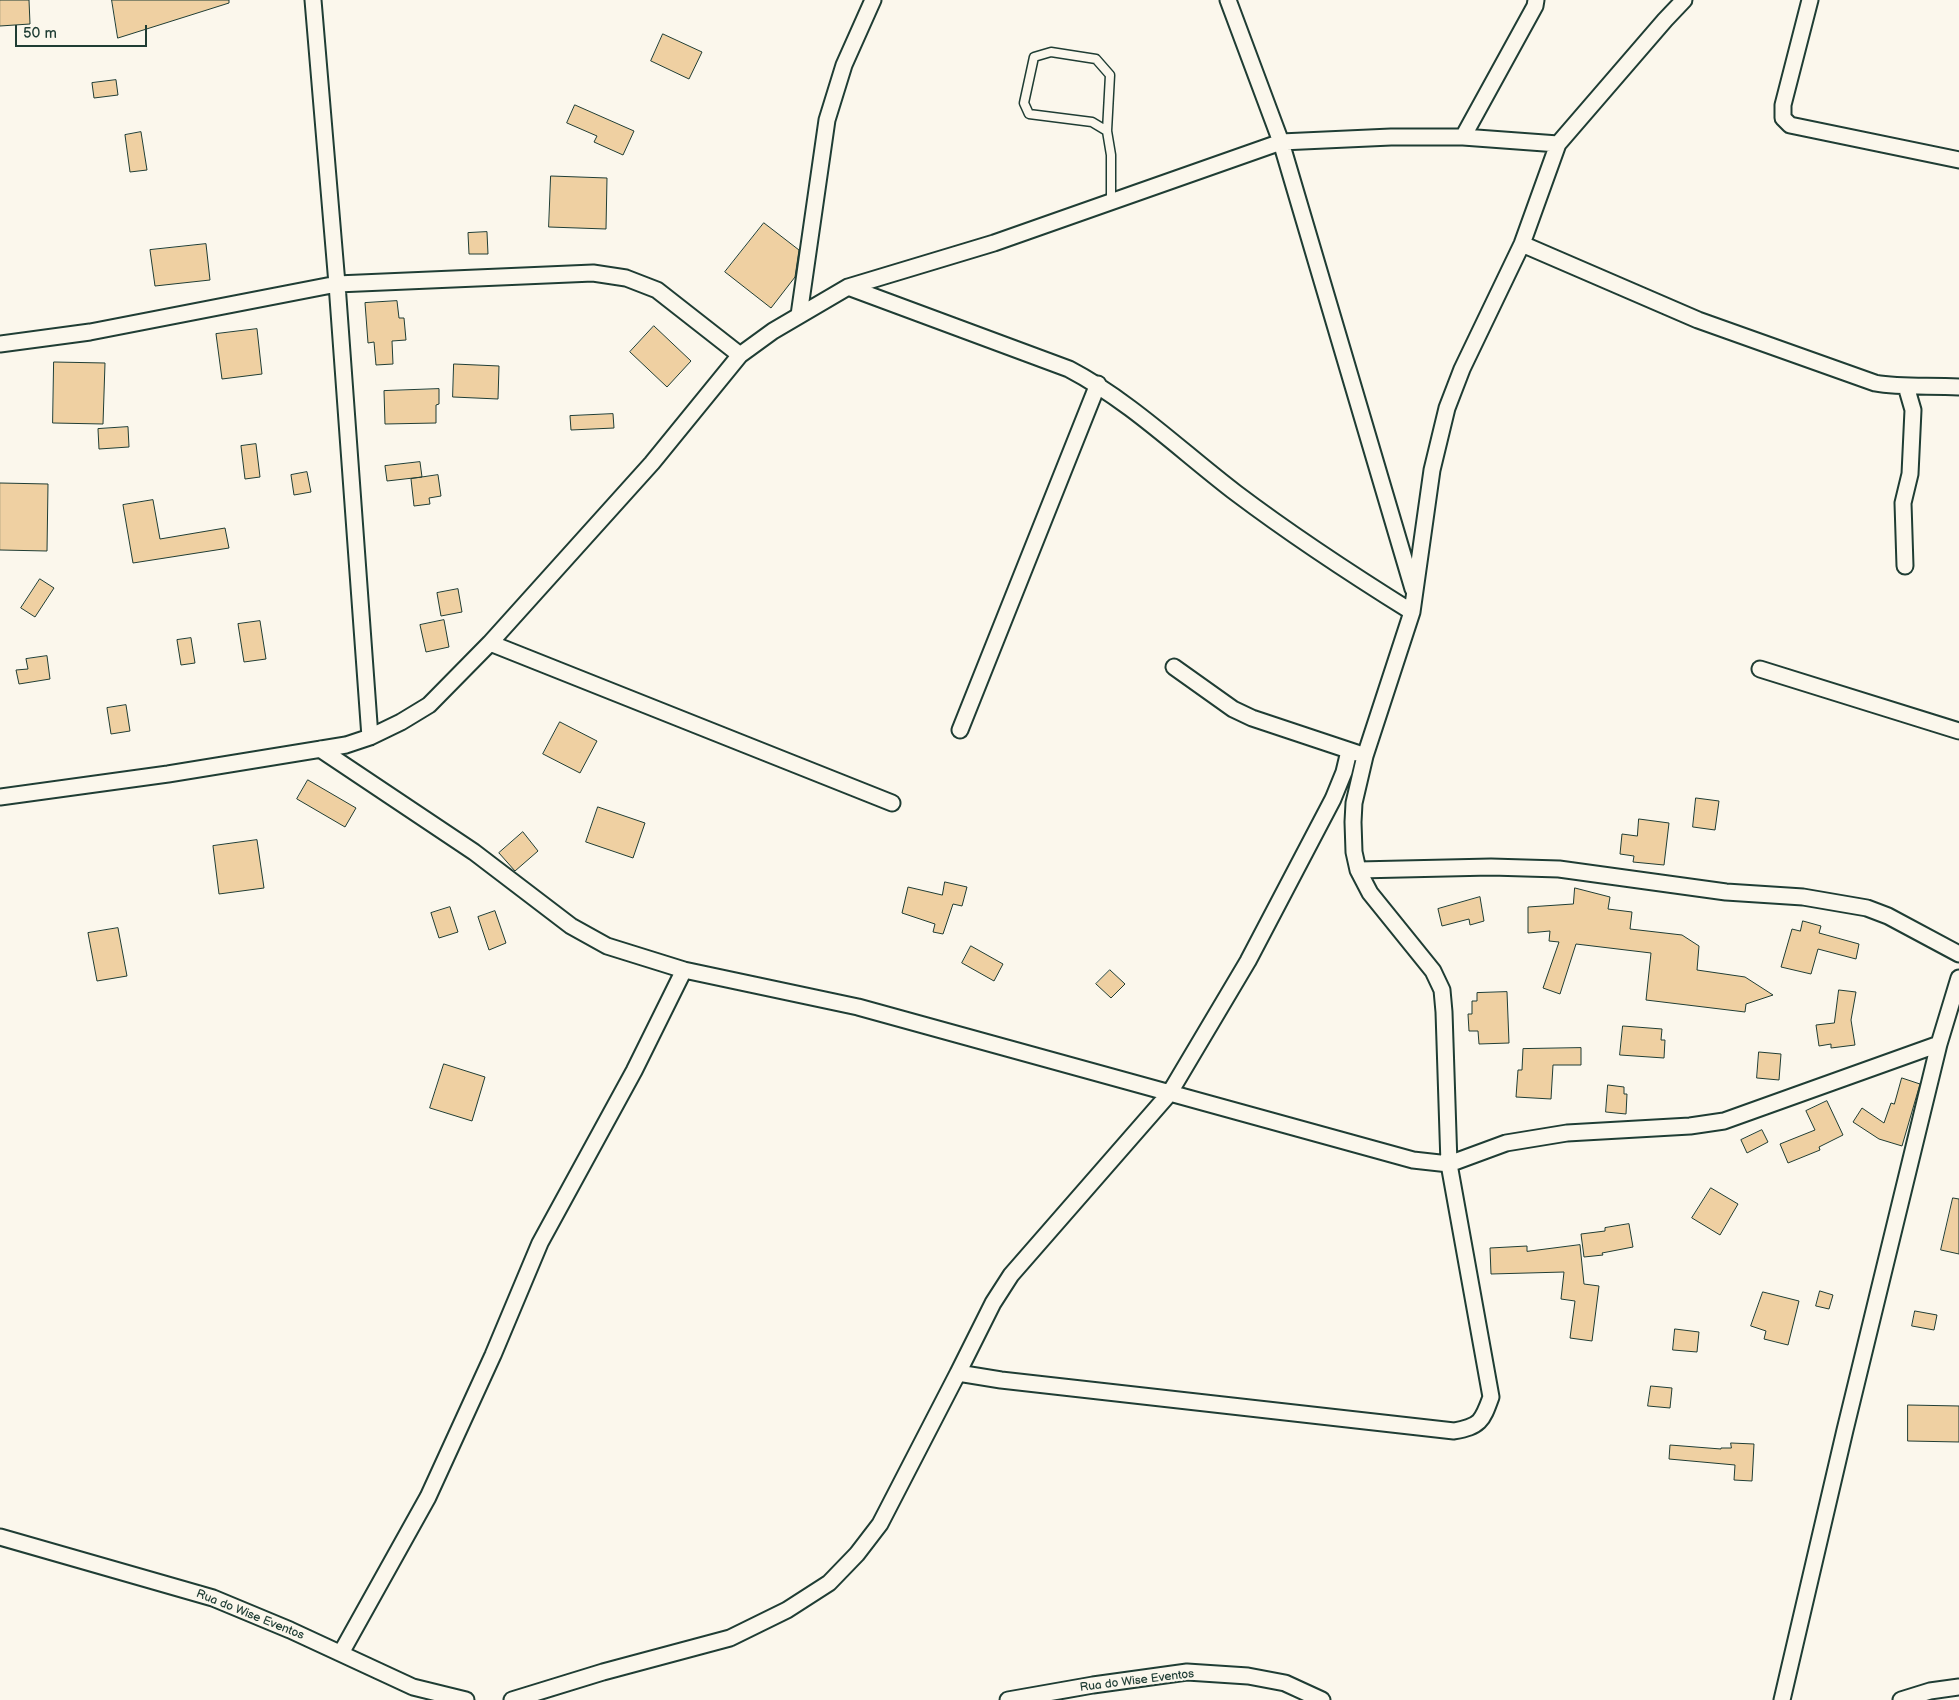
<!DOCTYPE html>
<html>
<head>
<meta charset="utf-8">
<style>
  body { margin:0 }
  #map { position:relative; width:1959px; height:1700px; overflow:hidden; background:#fbf7ec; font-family:"Balsamiq Sans",sans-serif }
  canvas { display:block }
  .scale { position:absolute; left:15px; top:25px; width:132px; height:22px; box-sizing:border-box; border:2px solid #1f3d34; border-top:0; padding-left:6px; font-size:15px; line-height:18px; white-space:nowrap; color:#1f3d34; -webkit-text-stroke:4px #fbf7ec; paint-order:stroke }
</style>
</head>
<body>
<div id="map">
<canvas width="1959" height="1700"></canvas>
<div class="scale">50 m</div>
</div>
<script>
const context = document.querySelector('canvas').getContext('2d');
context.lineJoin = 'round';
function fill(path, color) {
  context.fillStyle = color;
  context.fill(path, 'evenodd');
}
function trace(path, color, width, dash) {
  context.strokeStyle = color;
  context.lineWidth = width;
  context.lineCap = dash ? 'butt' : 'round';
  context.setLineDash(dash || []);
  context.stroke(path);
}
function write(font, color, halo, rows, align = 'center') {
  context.font = font + ' "Balsamiq Sans",sans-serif';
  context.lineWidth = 4.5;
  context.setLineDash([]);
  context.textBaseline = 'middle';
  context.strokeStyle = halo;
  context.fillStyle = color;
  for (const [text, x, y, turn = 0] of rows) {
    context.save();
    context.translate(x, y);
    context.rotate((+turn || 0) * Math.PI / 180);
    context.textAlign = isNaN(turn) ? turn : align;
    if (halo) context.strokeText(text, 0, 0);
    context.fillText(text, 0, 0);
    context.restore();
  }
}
const building = new Path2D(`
  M0,0h29l1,24 -30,2z
  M112,0h117v3l-111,35z
  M663,34l39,18 -13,27 -38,-18z
  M116,80l2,15 -24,3 -2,-15z
  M575,105l59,26 -11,24 -29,-13 3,-6 -30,-13z
  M141,132l6,38 -17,2 -5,-37z
  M551,176l56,2 -1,51 -57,-2z
  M764,223l35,27 -4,27 -24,31 -46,-36z
  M487,232l1,22h-19l-1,-21z
  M206,244l4,36 -55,6 -5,-36z
  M397,301l2,17h5l2,22 -14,1 1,23 -17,1 -2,-23 -6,1 -3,-40z
  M654,326l37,35 -24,26 -37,-35z
  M257,329l5,45 -40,5 -6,-45z
  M54,362l51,1 -2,61 -50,-1z
  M454,364l45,2 -1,33 -45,-2z
  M439,389v15l-3,1v18l-51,1 -1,-33z
  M613,414l1,14 -43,2 -1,-14z
  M128,427l1,20 -30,2 -1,-20z
  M256,444l4,33 -15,2 -4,-33z
  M420,462l2,15 -35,4 -2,-15z
  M307,472l4,20 -17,3 -3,-20z
  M438,475l3,21 -12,2 1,6 -16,2 -3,-27z
  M0,483l48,1 -1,67 -47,-1z
  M153,500l7,39 65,-11 4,20 -96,15 -10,-58z
  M40,579l14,9 -19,29 -14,-9z
  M458,589l4,23 -21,4 -4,-23z
  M444,620l5,27 -23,5 -6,-27z
  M260,621l6,38 -22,3 -6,-38z
  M191,638l4,25 -14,2 -4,-25z
  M47,656l3,23 -31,5 -3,-14 12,-1 -2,-10z
  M126,705l4,26 -19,3 -4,-26z
  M560,722l37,19 -17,32 -37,-19z
  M308,780l48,28 -11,19 -48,-28z
  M1696,798l23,3 -4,29 -22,-3z
  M598,807l47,16 -12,35 -47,-16z
  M1639,819l30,4 -5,42 -31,-3 1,-6 -14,-2 2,-20 15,2z
  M523,832l15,19 -23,20 -16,-18z
  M257,840l7,48 -45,6 -6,-48z
  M945,882l22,5 -5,19 -9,-2 -10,30 -10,-2 2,-8 -33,-11 6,-26 34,8z
  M1575,888l35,9 -2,12 24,3 -2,17 52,6 17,11 -2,24 48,7 28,18 -27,9 -1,8 -99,-12 5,-47 -75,-9 -16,50 -17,-6 16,-46 -10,-1 1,-10 -22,2v-26l45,-3z
  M1480,897l4,24 -14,4 -1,-6 -27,7 -4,-17z
  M450,907l8,25 -19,6 -8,-25z
  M495,911l11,32 -17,7 -11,-33z
  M1803,921l18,5 -2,7 40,11 -3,15 -38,-10 -7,25 -30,-7 11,-38 8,2z
  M118,928l9,48 -30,5 -9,-48z
  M971,946l32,18 -9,17 -32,-18z
  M1110,970l15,14 -14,14 -15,-14z
  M1839,990l17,2 -5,28 4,25 -24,3v-4l-12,2 -3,-21 18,-2z
  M1507,992l2,51 -30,1 -1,-13h-9l-1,-17h4v-13h5v-8z
  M1623,1026l39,3 -1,11h4l-1,18 -44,-3z
  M1581,1048v17h-28l-2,34 -35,-2 2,-27h4l1,-21z
  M1759,1052l22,2 -2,26 -22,-2z
  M444,1064l41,13 -13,44 -42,-13z
  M1902,1078l18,6 -18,62 -23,-7 -26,-17 9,-14 22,15 7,-20 3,1z
  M1608,1085l16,2v7h3l-1,20 -20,-2z
  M1827,1101l16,34 -24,12 1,3 -32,13 -8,-19 35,-14 -9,-19z
  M1762,1130l6,12 -21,11 -6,-13z
  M1711,1188l27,16 -18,31 -28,-17z
  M1953,1198l6,1v55l-18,-4z
  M1629,1224l4,23 -31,6 1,2 -19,2 -3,-23 24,-3v-3z
  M1580,1245l4,39 15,2 -7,55 -22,-3 5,-37 -14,-2 3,-27 -73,2 -1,-26 37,-2v5z
  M1820,1291l13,4 -4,14 -13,-3z
  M1763,1292l36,9 -11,44 -24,-6 2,-8 -15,-5z
  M1915,1311l22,4 -3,15 -22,-4z
  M1675,1329l24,3 -2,20 -24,-2z
  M1651,1386l21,2 -2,20 -22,-2z
  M1908,1405l51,1v36l-51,-1z
  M1731,1443l23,1 -2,37 -18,-1 1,-15 -66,-6 1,-14 51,4v-1h10z`);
fill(building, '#efd0a2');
trace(building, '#1f3d34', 1);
const lane = new Path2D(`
  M1107,131l-15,-9 -63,-8 -5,-11 10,-46 17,-5 45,7 14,16 -3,56 4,24v47`);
const street = new Path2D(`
  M313,0l24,284 33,453
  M1228,0l53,142 132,447
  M1810,0l-27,105v13l7,7 169,35
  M1463,137l72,-131 1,-6
  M1522,244l176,76 177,63c27,5 56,2 84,4
  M848,287l221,82c61,32 112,82 167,124 57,43 115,81 176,119
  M799,315l28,-195 17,-55 29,-65
  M0,344l90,-12 247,-48 256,-11 33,5 31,12 83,65
  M1905,566l-2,-63 7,-29 3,-64 -7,-24
  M490,643l402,160
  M1174,667l59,42 19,9 105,35
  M1760,669l199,62
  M960,730l138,-346
  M320,749l154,103 97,74 36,20 77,24 174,37 555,153 36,4 57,-21 61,-10 123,-7 34,-5 215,-77
  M0,797l168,-23 178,-29 24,-8 31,-15 28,-17 61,-62 162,-180 88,-108 33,-24 75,-44 146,-44 287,-101 110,-5h72l95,7
  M1358,870l133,-3 68,2 167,23 77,5 64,11 21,8 71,38
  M958,1373l35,-70 18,-28 158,-181 79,-133 85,-162 11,-27 5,-21
  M0,1537l213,61 77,32 123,57 53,13
  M341,1653l87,-156 65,-142 47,-112 94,-172 50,-101
  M512,1700l91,-28 127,-34 57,-28 42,-27 28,-29 23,-30 78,-151 43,7 453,51c26,-5 28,-9 37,-34l-42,-233 -5,-152 -2,-22 -9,-19 -63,-78 -12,-23 -4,-18 -1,-30 1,-19 11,-47 47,-144 20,-142 15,-62 15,-39 60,-125 36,-100 107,-124 19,-20
  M1008,1700l85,-15 94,-13 61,4 37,7 37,17
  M1782,1700l63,-270 94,-386 20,-66
  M1901,1700l29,-9 29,-4`);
trace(lane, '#1f3d34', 11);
trace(street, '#1f3d34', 19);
trace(lane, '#fbf7ec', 8);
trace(street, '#fbf7ec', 15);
write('12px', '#1f3d34', '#fbf7ec', [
  ["Rua do Wise Eventos",250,1615,22],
  ["Rua do Wise Eventos",1137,1681,-7]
]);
</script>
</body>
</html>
